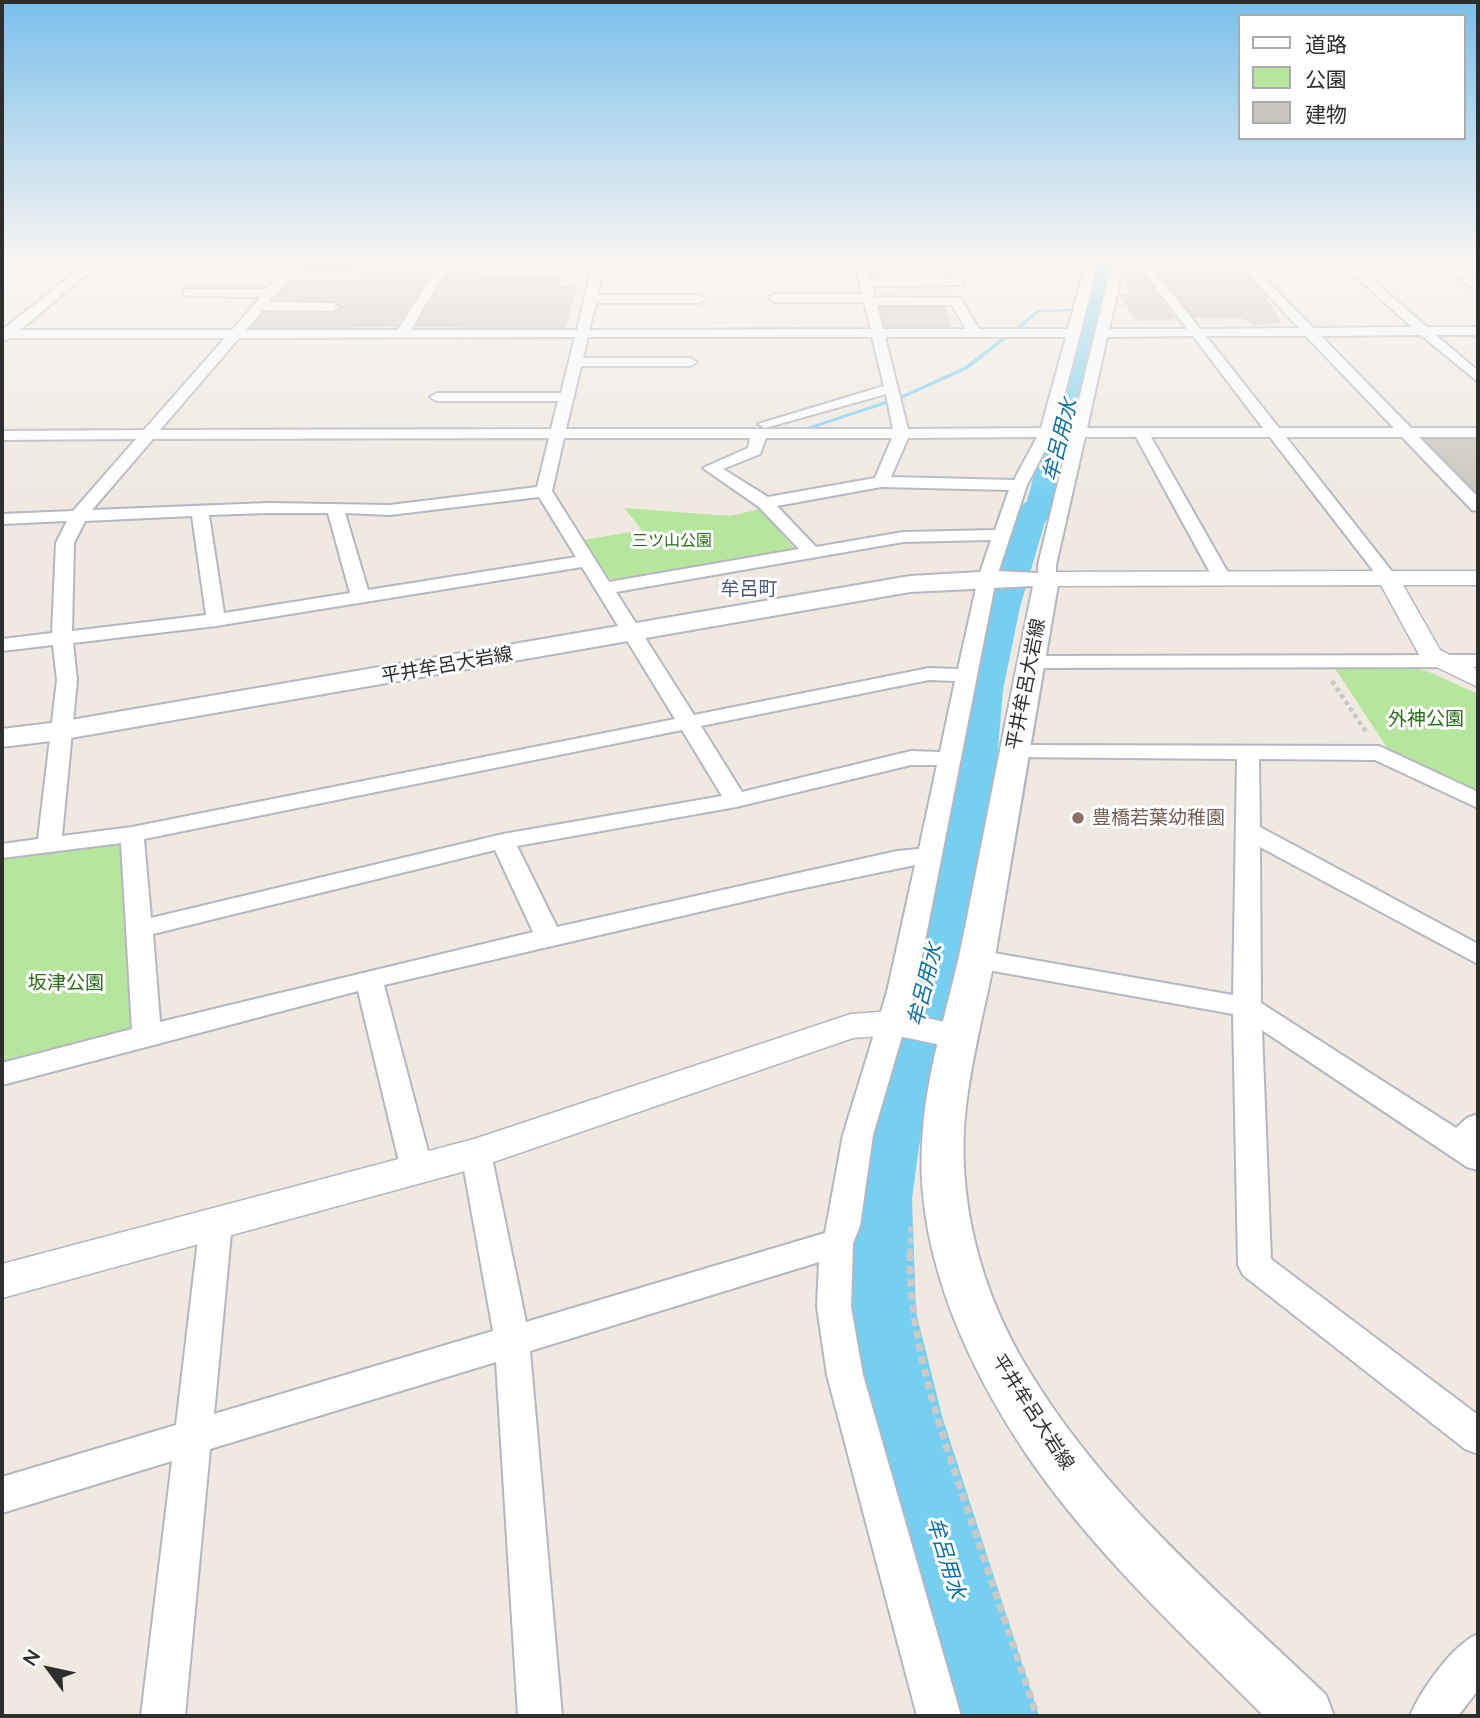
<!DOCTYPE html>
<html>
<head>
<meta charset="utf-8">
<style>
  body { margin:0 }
  #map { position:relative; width:1480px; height:1718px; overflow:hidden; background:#efe9e1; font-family:Lato,"Noto Sans JP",sans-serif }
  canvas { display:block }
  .frame { position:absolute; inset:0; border:4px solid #2e2e2e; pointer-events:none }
  .legend { position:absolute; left:1238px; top:14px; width:228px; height:126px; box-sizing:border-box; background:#fff; border:2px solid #ababab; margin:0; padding:9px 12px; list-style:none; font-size:21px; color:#2e2e2e }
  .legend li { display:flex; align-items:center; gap:14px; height:35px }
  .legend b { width:35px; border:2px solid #ababab }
  .north { position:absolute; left:14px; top:1634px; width:70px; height:70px; -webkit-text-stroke:5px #fff; paint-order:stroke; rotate:303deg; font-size:19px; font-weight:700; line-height:28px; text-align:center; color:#2e2e2e }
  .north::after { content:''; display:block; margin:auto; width:24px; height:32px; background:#2e2e2e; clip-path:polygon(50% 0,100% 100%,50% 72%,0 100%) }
</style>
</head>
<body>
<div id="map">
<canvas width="1480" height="1718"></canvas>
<div class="frame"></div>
<ul class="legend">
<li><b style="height:9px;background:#fff"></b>道路</li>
<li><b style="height:19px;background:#b6e59e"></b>公園</li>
<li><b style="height:19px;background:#cbc7bf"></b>建物</li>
</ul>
<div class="north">N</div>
</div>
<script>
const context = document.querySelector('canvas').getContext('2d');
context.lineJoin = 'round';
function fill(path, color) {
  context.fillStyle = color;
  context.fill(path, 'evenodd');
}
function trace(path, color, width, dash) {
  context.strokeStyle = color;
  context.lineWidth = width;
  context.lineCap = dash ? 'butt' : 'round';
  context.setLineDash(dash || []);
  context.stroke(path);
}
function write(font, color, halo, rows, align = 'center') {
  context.font = font + ' Lato,"Noto Sans JP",sans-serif';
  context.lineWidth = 6;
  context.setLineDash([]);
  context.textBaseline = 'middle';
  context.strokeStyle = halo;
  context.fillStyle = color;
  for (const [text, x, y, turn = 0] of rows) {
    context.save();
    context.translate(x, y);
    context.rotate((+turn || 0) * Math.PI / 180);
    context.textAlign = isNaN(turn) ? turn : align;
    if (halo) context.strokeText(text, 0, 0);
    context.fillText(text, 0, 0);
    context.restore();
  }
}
fill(new Path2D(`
  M624,508l106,8 30,-7 34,39 -177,33 -8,-3 -26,-38 59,-10z
  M1334,667h73l20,4 51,23v98l-90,-43z
  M112,841l11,6 12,180 -14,10 -119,29v-207z`), '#b6e59e');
fill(new Path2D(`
  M1075,309l2,2 -37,1 -24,20 -4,-1 25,-21z
  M1007,334l4,1 -43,34 -67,30 -5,-1 68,-31z
  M891,399l2,1v2l-86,28 -5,-1z`), '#75cff0');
fill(new Path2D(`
  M1092,259h24l-54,247 -17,16 -25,85 -17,83 -11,128 -73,328 -7,53 4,113 26,104 97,300h-92l-83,-300 -22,-104 2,-113 9,-53 89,-328 17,-128 21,-83 30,-90 17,-16z`), '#75cff0');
const building = new Path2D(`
  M307,259l58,1 -2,2h73l-39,64 -145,1 12,-14 69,1 8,-6 -8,-8 -58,-1 15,-16h67l8,-6 -8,-8h-57z
  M454,260h34l-9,18 83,1 -6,8h20l-11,40 -149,-1z
  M1229,261l36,36 15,25 -25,2 -14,-7h-47l-42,-54z
  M1127,264h7l40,54 -37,2 -17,-25h12l-7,-7h7l-8,-13h6z
  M880,308h65l5,18h-65z
  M1426,440h52v53z`);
fill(building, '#cbc7bf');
trace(building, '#cbc5ba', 2);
const minor = new Path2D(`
  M2,259h6l-6,4z
  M92,259h13l-85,71h212l29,-33 -73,-1 -4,-1v-6h83l27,-30h11l-10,13h62l6,4 -6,4h-68l-20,22 64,1 6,4 -6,4 -70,-1 -17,20h152l43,-71h11l-41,71h166l17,-71h12l-9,36h103l6,4 -6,4h-104l-7,27 282,-1 -7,-27h-89l-6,-4 6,-4h87l-8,-35h12l5,20h82l-8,-20h12l7,26 -91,1 2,11 85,1 19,31h89l19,-70h12l-43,169h16l41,-169h12l-16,70h78l-53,-70h11l55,70 99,-1 -65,-69h12l67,69 99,-1 -76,-68h12l79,68h51v8h-42l42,36v11l-57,-47 -100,1 90,92h67v9h-59l59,60v14l-6,-1 -70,-73h-116l108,137 3,4 -3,4h-12l-112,-145h-119l80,141 -9,6 -9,-6 -77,-141h-51l-29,128v14l-9,6 -9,-6v-14l31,-128h-17l-25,48 -31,94 -81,413 -42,143 -13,91 -7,17 -2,64 12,68 98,341h-44l-90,-341 -10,-68 2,-45 -289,89 32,365h-44l-22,-354 -286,87 -25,267h-44l31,-255 -170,52v-36l174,-52 24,-202 5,-9 11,-4 11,4 5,9 -18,191 279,-83 -32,-178 4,-9 11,-3 11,3 4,9 35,169 299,-89 18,-98 44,-143 28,-127 -130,27 -401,93 49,185 -5,9 -11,3 -11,-3 -5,-9 -43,-179 -356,94v-22l130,-34 -11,-186 -119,15v-14l36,-5 19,-159 -4,-35 -51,6v-12l50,-6 4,-90 11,-22 -65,3v-10l71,-3 63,-72 -134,1v-9l142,-1 81,-92h-215l-8,4v-12zM877,305h75l14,24h-83zM1193,336l70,92h-176l20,-91zM1206,336h100l88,92h-115zM575,337l-14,56h-124l-7,4 7,4h121l-7,28 -391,1 79,-92zM588,337h284l12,49 -126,38 7,4 121,-34 7,35h-327l15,-63h109l7,-4 -7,-4h-107zM885,337h181l-25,91 -133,1zM1037,437l-23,43 -123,-3 17,-39zM549,438l-12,49 -147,18 -122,-2 -176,7 61,-71zM564,438h186l-2,10 -45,20 56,39 40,42 -190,33 -57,-91zM766,438h126l-17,40 -107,19 -45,-28 37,-15zM881,487l128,3 -14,40 -92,2 -87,15 -39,-41zM539,497l37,60 -208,33 -23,-77 45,2zM268,513h60l22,80 -126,20 -15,-98zM192,516l14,99 -134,16 2,-88 11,-22zM991,540l-13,39 -20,90 -29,-1 -235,47 -78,-123 287,-50zM582,567l93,152 -543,108 -70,9 15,-156 -4,-37 143,-17zM929,680l26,1 -15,71 -29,-1 -169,41 -41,-66zM682,730l40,66 -219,38 -352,84 -7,-79zM911,765h26l-18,84 -22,2 -340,76 -40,-81 219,-39zM495,850l38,82 -373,90 -7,-88z
  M1434,259h13l31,24v9z
  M1478,655v12l-447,1 -10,-6 10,-6z
  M1013,745l366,1 99,46v16l-103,-48 -116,-1 1,68 218,117v20l-218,-117 1,156 195,125 11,-10 11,-4v56l-11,-3 -205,-137 9,229 207,156v39l-13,-5 -222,-174 -5,-10 -5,-251 -256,-46 -9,-3 -4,-6 4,-6 9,-3 256,45 4,-236 -232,-2 -3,-5z
  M1478,1634v56l-20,26h-48c10,-25 43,-72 68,-82z`);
const tertiary = new Path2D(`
  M1388,571h90v14h-75l37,65 38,20v17l-56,-27 -41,-75 -334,1 -11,-7 11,-7z
  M894,1011l78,17 5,9 -5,9 -12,3 -66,-14 -41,3 -377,130 -474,130v-34l472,-125 377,-125z`);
const secondary = new Path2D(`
  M997,571l59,3 3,5c-20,116 -40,232 -59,348 -9,60 -27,119 -34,179 -11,92 15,187 63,265 76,126 192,223 297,324l8,21h-70c-83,-83 -171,-164 -237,-261 -63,-94 -115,-210 -104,-325 5,-67 28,-131 41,-197 23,-116 45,-231 69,-347l-123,6 -851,148 -57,7v-18l57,-7 851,-146z`);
trace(minor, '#b4b7c1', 4);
trace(tertiary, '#b4b7c1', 3);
trace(secondary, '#b4b7c1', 4);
trace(new Path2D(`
  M1332,681l34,51`), '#c9c9c9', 4.5, [4.5, 3.5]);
trace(new Path2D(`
  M910,1254l1,-28`), '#c9c9c9', 5, [6, 4.5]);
trace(new Path2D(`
  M910,1253c-1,88 29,172 57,255 23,69 47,139 70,208`), '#c9c9c9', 7, [8, 5]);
fill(minor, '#fff');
fill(tertiary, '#fff');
fill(secondary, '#fff');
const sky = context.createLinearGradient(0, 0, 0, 500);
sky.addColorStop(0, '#7abfeb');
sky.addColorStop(0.52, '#f8f5f2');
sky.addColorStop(1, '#f8f5f200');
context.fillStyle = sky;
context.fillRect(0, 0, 1480, 500);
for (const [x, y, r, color] of [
  [1078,818,7,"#8d6e63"]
]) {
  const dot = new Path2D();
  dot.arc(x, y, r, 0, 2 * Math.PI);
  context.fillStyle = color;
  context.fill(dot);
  trace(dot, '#fff', 2.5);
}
write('16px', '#2c6e1b', '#fff', [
  ["三ツ山公園",672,541]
]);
write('19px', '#4d5680', '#fff', [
  ["牟呂町",749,589]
]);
write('19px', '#2e2e2e', '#fff', [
  ["平井牟呂大岩線",447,665,-10],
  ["平井牟呂大岩線",1026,684,-79],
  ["平井牟呂大岩線",1033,1412,57]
]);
write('19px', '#2c6e1b', '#fff', [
  ["外神公園",1426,719],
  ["坂津公園",66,983]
]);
write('19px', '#785e54', '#fff', [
  ["豊橋若葉幼稚園",1092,818]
], 'left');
write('italic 21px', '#0d6fa3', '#fff', [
  ["牟呂用水",1060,440,-76],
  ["牟呂用水",925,985,-76],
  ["牟呂用水",946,1558,73]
]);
</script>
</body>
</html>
